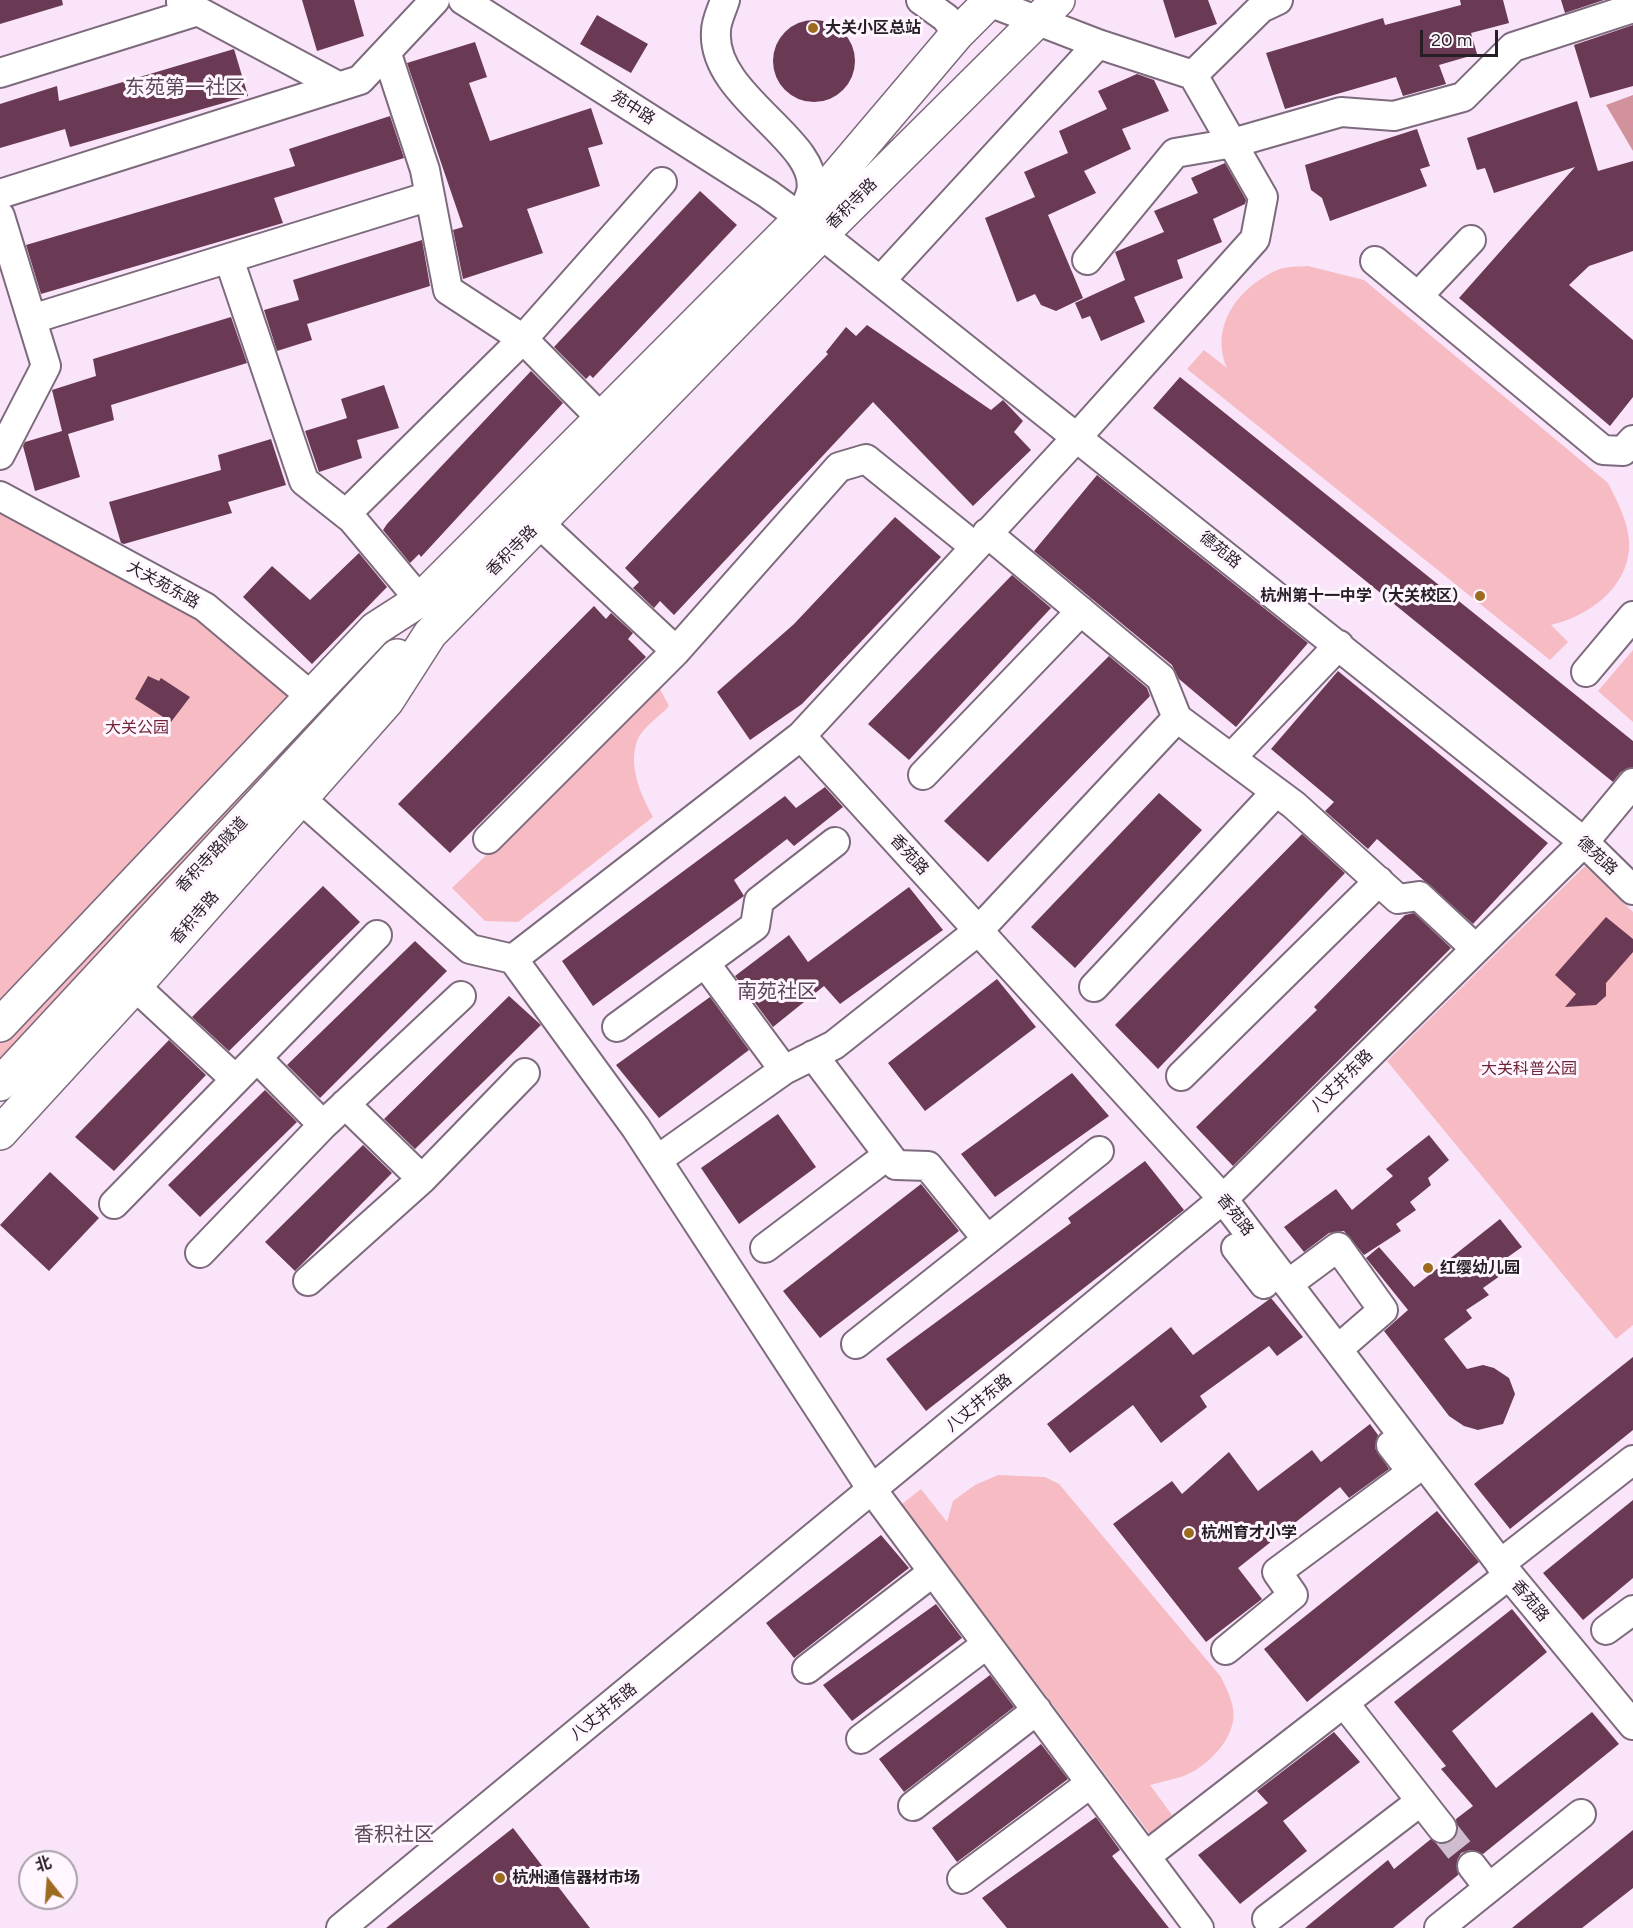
<!DOCTYPE html>
<html>
<head>
<meta charset="utf-8">
<style>
  body { margin:0 }
  #map { position:relative; width:1633px; height:1928px; overflow:hidden; background:#f9e4f9; font-family:Figtree,"Noto Sans SC",sans-serif }
  canvas { display:block }
  .north { position:absolute; left:18px; top:1850px; width:60px; height:60px; box-sizing:border-box; background:#fff6ff; border:2px solid #a8a0a8; border-radius:50%; rotate:343deg; font-size:16px; font-weight:700; line-height:24px; text-align:center; color:#261f26 }
  .north::after { content:''; display:block; margin:auto; width:21px; height:27px; background:#9c6b1f; clip-path:polygon(50% 0,100% 100%,50% 72%,0 100%) }
  .scale { position:absolute; left:1420px; top:30px; width:78px; height:27px; box-sizing:border-box; border:3px solid #261f26; border-top:0; padding-left:8px; font-size:18px; line-height:21px; white-space:nowrap; color:#261f26; -webkit-text-stroke:4px #fff6ff; paint-order:stroke }
</style>
</head>
<body>
<div id="map">
<canvas width="1633" height="1928"></canvas>
<div class="north">北</div>
<div class="scale">20 m</div>
</div>
<script>
const context = document.querySelector('canvas').getContext('2d');
context.lineJoin = 'round';
function fill(path, color) {
  context.fillStyle = color;
  context.fill(path, 'evenodd');
}
function trace(path, color, width, dash) {
  context.strokeStyle = color;
  context.lineWidth = width;
  context.lineCap = dash ? 'butt' : 'round';
  context.setLineDash(dash || []);
  context.stroke(path);
}
function write(font, color, halo, rows, align = 'center') {
  context.font = font + ' Figtree,"Noto Sans SC",sans-serif';
  context.lineWidth = 6;
  context.setLineDash([]);
  context.textBaseline = 'middle';
  context.strokeStyle = halo;
  context.fillStyle = color;
  for (const [text, x, y, turn = 0] of rows) {
    context.save();
    context.translate(x, y);
    context.rotate((+turn || 0) * Math.PI / 180);
    context.textAlign = isNaN(turn) ? turn : align;
    if (halo) context.strokeText(text, 0, 0);
    context.fillText(text, 0, 0);
    context.restore();
  }
}
fill(new Path2D(`
  M1308,266l56,14 244,203c9,18 19,36 21,57 3,45 -39,76 -78,85l17,17 -18,18 -363,-291 17,-19 23,18c-18,-43 13,-83 53,-99 8,-3 20,-2 28,-3z
  M0,496l205,111 146,99 -351,354z
  M1633,650v72l-35,-31z
  M660,689l9,17c-9,10 -28,23 -32,35 -9,26 4,54 16,76l-135,105 -33,-1 -33,-33z
  M1585,866l48,46v413l-17,14 -229,-278z
  M998,1475l47,2 14,7 162,193c6,13 15,29 12,44 -4,24 -29,48 -52,56 -10,3 -21,5 -31,8l22,30 -22,19 -248,-330 19,-15 26,33 6,-21 22,-16z`), '#f6bbc3');
fill(new Path2D(`
  M1633,95v56l-27,-46z`), '#d2929c');
fill(new Path2D(`
  M0,0h62l1,5 -63,19z
  M302,0h52l10,36 -47,15z
  M1163,0h45l9,24 -42,14z
  M1460,0h43l6,23 -38,10 6,21 -38,11 7,19 -43,12 -7,-19 -111,32 -19,-56 117,-35 2,7 76,-20z
  M1561,0h43l-39,13z
  M597,15l51,29 -17,29 -51,-29z
  M773 61a41 41 0 1 1 82 0a41 41 0 1 1-82 0Z
  M1633,25v61l-43,12 -16,-53z
  M475,42l12,35 -18,6 21,58 101,-33 12,36 -15,4 12,38 -73,23 16,44 -80,26 -10,-49 10,-3 -56,-164z
  M234,49l14,47 -178,51 -5,-18 -65,19v-44l57,-18 2,15z
  M1137,74l17,6 15,31 -47,18 9,20 -47,22 12,22 -48,22 35,83 -27,13 -15,-6 -6,-11 -18,8 -32,-84 50,-21 -11,-25 44,-19 -9,-22 48,-22 -9,-18z
  M1577,101l21,70 35,-10v90l-44,15 -20,19 64,55v57l-23,29 -151,-128 116,-131 -81,26 -9,-25 -8,2 -10,-32z
  M390,116l14,42 -130,40 9,25 -242,71 -15,-49 269,-79 -6,-17z
  M1417,129l13,37 -10,3 7,17 -97,35 -8,-23 -11,-8 -6,-25z
  M1225,163l21,37 -1,4 -32,15 9,23 -45,18 6,18 -49,19 11,25 -44,19 -11,-25 -8,3 -7,-16 50,-23 -10,-28 49,-20 -10,-21 44,-18 -7,-15z
  M700,191l37,34 -144,153 -3,-3 -4,4 -32,-32z
  M422,240l8,46 -123,38 5,16 -35,11 -13,-41 35,-10 -6,-20z
  M231,317l16,46 -136,42 3,15 -46,14 12,43 -45,14 -12,-45 2,-4 37,-11 -10,-41 44,-14 -3,-17z
  M867,325l124,85 12,-10 20,21 -9,11 17,18 -58,56 -100,-104 -199,213 -14,-14 -6,7 -21,-20 6,-6 -14,-14 203,-214 -2,-2 20,-25 10,9z
  M531,371l32,32 -142,154 -2,-3 -9,9 -27,-33 4,-6z
  M1180,377l453,364v26l-12,5 -8,10 -460,-374z
  M384,385l15,43 -42,12 5,18 -43,14 -14,-41 42,-13 -6,-19z
  M271,439l15,46 -58,17 4,11 -108,31 -3,-1 -12,-41 112,-32 -3,-15z
  M1097,475l211,168 -72,84 -57,-48 -7,-14 -138,-114z
  M895,517l46,40 -139,147 -52,36 -33,-48 77,-68z
  M359,553l28,34 -75,77 -69,-67 29,-31 38,34z
  M1012,575l39,33 -142,152 -41,-36z
  M594,606l12,13 5,-6 22,20 -5,6 18,18 -196,196 -52,-49z
  M1109,656l38,32 3,8 -162,166 -44,-41z
  M1338,671l210,172 -75,81 -96,-85 -9,10 -43,-38 9,-9 -63,-53z
  M148,676l11,5 2,-3 29,19 -19,25 -36,-23z
  M825,787l18,20 -49,39 -7,-7 -53,41 10,16 -151,110 -31,-45 223,-165 11,12z
  M1159,793l43,37 -127,138 -44,-41z
  M1302,834l43,39 -187,196 -43,-44z
  M323,886l37,36 -131,129 -37,-34z
  M909,887l34,43 -103,74 -16,-18 -51,41 -38,-51 54,-41 19,27z
  M1414,913l37,35 -218,218 -37,-39 121,-117 -3,-3 91,-92z
  M1606,917l27,22v13l-27,31v13l-10,9 -31,2 11,-13 -21,-19z
  M415,941l32,30 -127,127 -33,-33z
  M997,979l39,48 -111,84 -37,-48z
  M509,996l32,29 -126,124 -31,-30z
  M710,997l39,53 -90,68 -43,-53z
  M169,1040l37,35 -92,96 -39,-34z
  M1072,1073l37,43 -114,81 -34,-43z
  M265,1090l32,32 -97,95 -32,-32z
  M778,1114l38,53 -77,57 -38,-56z
  M1429,1135l20,25 -21,18 3,7 -21,17 6,8 -20,14 5,7 -37,24 -20,-24 -15,2 -25,19 -20,-25 52,-38 16,21 41,-34 -7,-7z
  M363,1145l29,28 -97,98 -30,-29z
  M1145,1161l39,49 -258,201 -40,-52 185,-136 -3,-5z
  M50,1172l49,46 -50,53 -49,-46z
  M921,1184l38,47 -139,107 -37,-47z
  M1500,1219l22,28 -24,17 6,9 -21,15 6,7 -23,15 6,8 -28,21 23,30 16,-4 11,3 15,10 6,16 -12,30 -25,6 -14,-4 -15,-10 -65,-85 24,-21 -42,-52 13,-11 35,40z
  M1271,1298l32,39 -26,19 -8,-10 -69,50 7,11 -46,36 -28,-38 -63,48 -23,-29 124,-97 22,28z
  M1633,1357v73l-123,99 -36,-45z
  M1370,1424l8,11 -3,13 14,21 -40,29 -9,-11 -102,81 24,31 -56,43 -93,-118 59,-43 10,13 47,-42 29,39 54,-41 9,12z
  M1633,1500v78l-50,42 -40,-47z
  M1437,1511l42,51 -172,140 -43,-53z
  M881,1535l28,33 -115,90 -28,-35z
  M936,1604l26,34 -110,83 -29,-36z
  M1512,1609l35,43 -95,79 44,57 96,-76 27,32 -136,110 -13,-4 -9,3 -4,7 1,15 -65,53h-88l83,-68 6,9 37,-30 14,5 12,-9 -1,-16 17,-13 -32,-37 5,-3 -52,-64z
  M990,1675l24,32 -110,85 -25,-33z
  M1334,1732l26,30 -77,59 24,30 -67,53 -42,-49 70,-52 -11,-12z
  M1041,1744l27,35 -111,83 -25,-34z
  M1096,1817l24,33 -8,6 57,72h-162l-25,-30z
  M513,1828l77,100h-204z
  M1633,1830v58l-51,40h-70z`), '#6a3953');
trace(new Path2D(`
  M1442,1828l30,38`), '#cfbdcf', 28, [28, 14]);
const minor = new Path2D(`
  M463,0l305,194 33,24 783,624 49,48
  M725,0c-3,10 -9,21 -9,31 -5,66 106,110 95,161 -2,8 -7,17 -10,26
  M921,0l25,18 11,16
  M181,2l157,84
  M387,54l38,116 23,120 75,49 77,78
  M0,73l198,-62
  M1193,75l68,-67 17,-8
  M0,194l360,-114 75,-80
  M0,216l46,150 -46,89
  M229,259l75,222 48,38 68,81
  M1087,260l88,-107 58,-10 108,-31 53,4 69,-19 50,-50 120,-39
  M1375,261l228,189 20,1 10,-11
  M881,280l217,-236
  M1418,296l53,-56
  M32,319l398,-123
  M0,496l205,111 107,90
  M346,514l177,-175 139,-157
  M540,524l136,127
  M987,533l174,145 16,40 117,87 104,94 21,-3 57,53
  M1586,672l47,-56
  M801,736l422,463 286,376 124,150
  M1231,758l108,-113
  M923,775l158,-164
  M300,798l170,151 43,10 123,169 237,363 326,437
  M488,839l188,-188 163,-184 27,-8 109,88
  M513,959l288,-223 277,-300 177,-197 8,-42 -70,-122 -95,-31 -109,-42
  M705,963l79,107
  M135,986l100,93
  M1094,987l182,-195
  M617,1027l138,-101 4,-25 76,-59
  M813,1055l83,110 32,1 58,72
  M257,1058l66,67
  M1181,1076l198,-195
  M345,1104l77,75 103,-106
  M657,1160l127,-90 50,-25 144,-114 199,-213
  M114,1204l263,-269
  M765,1248l123,-93
  M1236,1248l28,36
  M200,1253l123,-128 138,-129
  M308,1281l114,-102
  M1288,1284l50,-37 45,63 -45,39
  M856,1344l243,-193
  M1500,1564l133,-104
  M1606,1630l27,-20
  M1226,1650l67,-55 -16,-23 135,-100 -21,-27
  M807,1669l126,-97
  M1344,1703l98,125
  M861,1739l126,-95
  M913,1806l124,-96
  M1146,1856l363,-281
  M1472,1866l17,22
  M962,1879l129,-96
  M1267,1919l154,-118
  M341,1928l882,-729 361,-357 49,-59
  M1439,1928l142,-114`);
const major = new Path2D(`
  M0,1025l375,-396 45,-29 381,-382 156,-184 34,-34
  M0,1084l397,-428
  M0,1133l135,-147 252,-285 43,-67 391,-399 237,-235`);
trace(minor, '#7d6a7c', 32);
trace(major, '#7d6a7c', 36);
trace(minor, '#fff', 28);
trace(major, '#fff', 33);
for (const [x, y, r, color] of [
  [813,28,6,"#9c6b1f"],
  [1480,596,6,"#9c6b1f"],
  [1428,1268,6,"#9c6b1f"],
  [1189,1533,6,"#9c6b1f"],
  [500,1878,6,"#9c6b1f"]
]) {
  const dot = new Path2D();
  dot.arc(x, y, r, 0, 2 * Math.PI);
  context.fillStyle = color;
  context.fill(dot);
  trace(dot, '#fff6ff', 2);
}
write('bold 16px', '#261f26', '#fff6ff', [
  ["大关小区总站",825,28],
  ["杭州第十一中学（大关校区）",1468,596,"right"],
  ["红缨幼儿园",1440,1268],
  ["杭州育才小学",1201,1533],
  ["杭州通信器材市场",512,1878]
], 'left');
write('16px', '#261f26', '#fff6ff', [
  ["苑中路",633,108,32],
  ["香积寺路",852,204,-45],
  ["德苑路",1220,550,39],
  ["香积寺路",512,551,-45],
  ["大关苑东路",163,585,29],
  ["香积寺路隧道",212,855,-47],
  ["香苑路",909,855,48],
  ["德苑路",1597,856,43],
  ["香积寺路",195,918,-49],
  ["八丈井东路",1342,1081,-45],
  ["香苑路",1235,1215,52],
  ["八丈井东路",979,1403,-40],
  ["香苑路",1530,1601,50],
  ["八丈井东路",604,1712,-39]
]);
write('16px', '#702436', '#fff6ff', [
  ["大关公园",137,728],
  ["大关科普公园",1529,1069]
]);
write('20px', '#5a495a', '#fff6ff', [
  ["东苑第一社区",185,88],
  ["南苑社区",777,992],
  ["香积社区",394,1835]
]);
</script>
</body>
</html>
